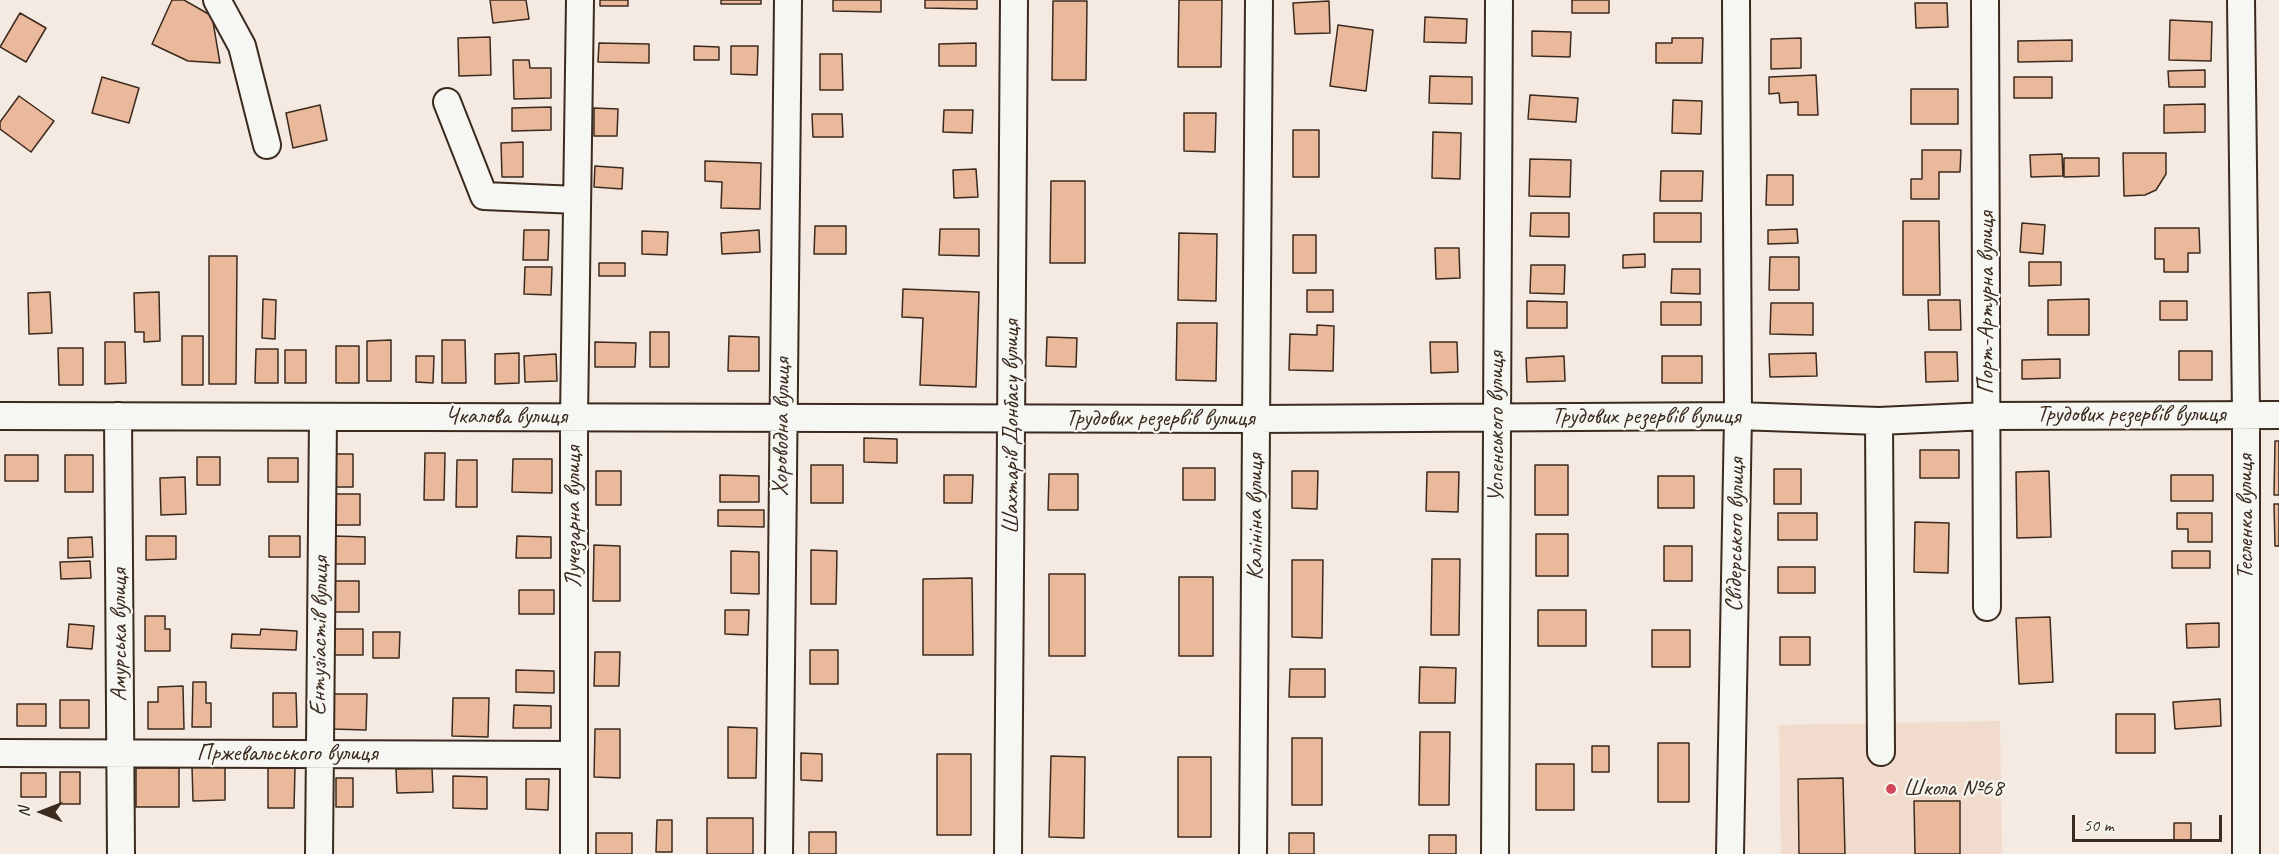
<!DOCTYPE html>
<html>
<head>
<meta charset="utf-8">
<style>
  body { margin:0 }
  #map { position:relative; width:2279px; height:854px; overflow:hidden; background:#f4eae1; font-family:Caveat,sans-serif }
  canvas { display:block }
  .north { position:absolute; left:12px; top:782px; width:60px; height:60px; -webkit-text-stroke:4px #f6f6f2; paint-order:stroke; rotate:270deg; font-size:16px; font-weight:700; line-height:24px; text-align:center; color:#3b2a1e }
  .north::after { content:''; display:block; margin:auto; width:21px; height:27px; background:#3b2a1e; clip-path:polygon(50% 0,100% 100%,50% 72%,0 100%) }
  .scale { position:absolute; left:2072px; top:815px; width:150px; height:27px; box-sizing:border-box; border:3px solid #3b2a1e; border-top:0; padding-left:8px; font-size:18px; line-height:21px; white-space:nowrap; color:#3b2a1e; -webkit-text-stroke:4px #f6f6f2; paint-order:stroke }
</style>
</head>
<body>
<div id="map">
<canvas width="2279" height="854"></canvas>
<div class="north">N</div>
<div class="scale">50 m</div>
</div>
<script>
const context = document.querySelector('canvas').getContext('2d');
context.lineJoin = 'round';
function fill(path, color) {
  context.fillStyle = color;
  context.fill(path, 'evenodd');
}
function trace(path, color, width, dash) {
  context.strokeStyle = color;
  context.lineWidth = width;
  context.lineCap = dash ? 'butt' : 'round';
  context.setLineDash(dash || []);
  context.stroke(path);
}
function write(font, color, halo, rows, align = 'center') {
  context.font = font + ' Caveat,sans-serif';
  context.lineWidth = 4.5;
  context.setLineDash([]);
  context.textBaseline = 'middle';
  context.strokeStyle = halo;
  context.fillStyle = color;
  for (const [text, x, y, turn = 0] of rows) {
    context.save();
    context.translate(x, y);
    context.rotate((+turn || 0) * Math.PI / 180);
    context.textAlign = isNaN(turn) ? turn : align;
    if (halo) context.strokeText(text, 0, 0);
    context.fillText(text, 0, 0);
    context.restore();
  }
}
fill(new Path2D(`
  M2000,721l2,133h-221l-2,-129z`), '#f1dbcc');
const building = new Path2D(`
  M172,0h12l28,16 8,47 -32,-2 -36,-17z
  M490,0h36l3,19 -36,4z
  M600,0h28v6h-28z
  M721,0h40v4h-40z
  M833,0h48v12l-48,-1z
  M925,0h52v9l-52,-1z
  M1179,0h43l-1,67h-43z
  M1572,0h37v13h-37z
  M1053,1h34l-1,79h-34z
  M1329,1l1,32 -35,1 -2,-31z
  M1915,3h32l1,24 -32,1z
  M20,13l26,15 -20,34 -26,-15z
  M1425,17l42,2 -1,24 -42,-1z
  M2170,20l42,2 -1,39 -42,-1z
  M1338,25l35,5 -7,61 -36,-5z
  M1532,31l39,1 -1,25 -38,-1z
  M490,37l1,38 -32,1 -1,-38z
  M1672,38h31l-1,25h-46v-20h16z
  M1801,38v30l-30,1v-30z
  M2072,40v21l-54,1v-21z
  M599,43l50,1v19l-51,-1z
  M976,43v23h-37v-22z
  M694,46l25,1v13h-25z
  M731,46h27l-1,29 -26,-1z
  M820,54h22l1,36h-23z
  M513,60h16l1,8h21v30l-37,1z
  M2205,70v17h-36l-1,-16z
  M1816,75l2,40h-20v-13l-18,1 -1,-10 -10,1v-17z
  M1430,76l42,1v27l-43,-1z
  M102,77l37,11 -10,35 -37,-10z
  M2014,77h38v21h-38z
  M1911,89h47v35h-47z
  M1530,95l48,3 -2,24 -48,-3z
  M19,96l35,25 -23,31 -31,-23v-7z
  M1673,100l29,1 -1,33 -29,-1z
  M2205,104v28l-41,1v-28z
  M320,105l7,35 -34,8 -7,-35z
  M551,107v23l-39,1v-23z
  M594,108l24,1 -1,27h-23z
  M944,110h29l-1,23 -29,-1z
  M1184,113h32l-1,39 -31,-1z
  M812,114h30l1,23h-30z
  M1293,130h26v47h-26z
  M1433,132l28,1 -1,46 -28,-1z
  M523,142v35h-21l-1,-34z
  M1922,150h39l-1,22h-21v27h-28v-20h11z
  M2123,153h43v21l-10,16 -11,5 -21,1z
  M2062,154l1,22 -32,1 -1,-22z
  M2064,158h35v18l-35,1z
  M1530,159l41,1 -1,37 -41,-1z
  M705,161l56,2 -1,46 -39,-1 1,-26 -17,-1z
  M595,166l28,2 -1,21 -28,-2z
  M976,169l2,28 -24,1 -1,-28z
  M1661,171h42l-1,30h-42z
  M1767,175h26v30h-27z
  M1051,181h34v82h-35z
  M1531,213h38v24l-39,-1z
  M1654,213h47v29h-47z
  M1903,221h36l1,74h-37z
  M2022,223l23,2 -2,29 -23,-2z
  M815,226h31v28h-32z
  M2155,228h44l1,25h-12v19h-24v-13h-9z
  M940,229h39v27l-40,-1z
  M1797,229l1,14 -30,1v-14z
  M524,230h25l-1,30h-25z
  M759,230l1,22 -38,2 -1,-21z
  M642,231l26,1 -1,23 -25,-1z
  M1179,233l38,1 -1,67 -38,-1z
  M1293,235h23v38h-23z
  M1435,248h24l1,30 -24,1z
  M1645,254v13l-22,1v-13z
  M209,256h28l-1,128h-27z
  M1770,257h29v33h-30z
  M2029,262h32v23l-32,1z
  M599,263h26v13h-26z
  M1531,265h34l-1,29 -34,-1z
  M525,267h27l-1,28 -27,-1z
  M1672,269h28v25l-29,-1z
  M903,289l76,3 -3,95 -56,-2 3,-67 -21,-1z
  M1307,290h26v22h-26z
  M50,292l2,41 -23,1 -1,-41z
  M159,292l1,49 -16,1v-10h-9l-1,-39z
  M263,299l13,1 -1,39 -13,-1z
  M2089,299v36h-41v-35z
  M1928,300h32l1,30h-32z
  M1527,301l40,1v26h-40z
  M2160,301h27v19h-27z
  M1661,302h40v23h-40z
  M1771,303h42v32l-43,-1z
  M1177,323h40l-1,58 -40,-1z
  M1317,325l17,1 -1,45 -44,-1 1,-36 27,1z
  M650,332h19v35h-19z
  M182,336h21v49h-21z
  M729,336l30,1v34h-31z
  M1047,337l30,1 -1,29 -30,-1z
  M391,340v41h-24v-40z
  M442,340h23l1,43h-24z
  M105,342h20l1,41 -21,1z
  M595,342l41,1 -1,24h-40z
  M1430,342h27l1,30 -27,1z
  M336,346h23v37h-23z
  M58,348h25v37h-24z
  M256,349h22v34h-23z
  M285,350h21v33h-21z
  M2179,351h33v29h-33z
  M1925,352h32l1,29 -32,1z
  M519,353v30l-24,1v-30z
  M1816,353l1,23 -47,1 -1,-23z
  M556,354l1,27 -32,1 -1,-26z
  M416,356h18l-1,27 -17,-1z
  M1564,356l1,25 -38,1 -1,-24z
  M1662,356h40v27h-40z
  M2060,359v19l-38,1v-19z
  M864,438l33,1v24l-33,-1z
  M2275,441h4v54h-5z
  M1920,450h39v28h-39z
  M425,453h20l-1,47h-20z
  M335,454h18v33h-19z
  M5,455h33v26h-33z
  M65,455h28v37h-28z
  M197,457h23v28h-23z
  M268,458h30v24h-30z
  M513,459h39v34l-40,-1z
  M457,460h20v47h-21z
  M811,465h32v38h-32z
  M1535,465h33v50h-33z
  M1183,468h32v32h-32z
  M1774,469h27v35h-27z
  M596,471h25v34h-25z
  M1292,471h26l-1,38 -25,-1z
  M2049,471l2,66 -34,1 -1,-66z
  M1427,472h32l-1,40 -32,-1z
  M1049,474h29v36h-30z
  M720,475l39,1v26h-39z
  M944,475h29l-1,28h-28z
  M2171,475h42v26h-42z
  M1658,476h36v32h-36z
  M185,477l1,37 -25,1 -1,-37z
  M336,494h24v31h-24z
  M2274,504h5v42h-4z
  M718,510h46v17l-46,-1z
  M1778,513h39v27h-39z
  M2177,513h35v29h-24v-13h-11z
  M1915,522l34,1 -1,50 -34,-1z
  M1536,534h32v42h-32z
  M146,536h30v23l-30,1z
  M269,536h31v21h-31z
  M335,536l30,1v27h-30z
  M517,536l34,1v21h-35z
  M92,537l1,20 -25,1v-20z
  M594,545l26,1v55h-27z
  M1664,546h28v35h-28z
  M811,550l26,1 -1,53h-25z
  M731,551l28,1v42l-28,-1z
  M2172,551h38v17h-38z
  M1432,559h28l-1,76h-28z
  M1292,560h31l-1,78 -30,-1z
  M90,561l1,17 -30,1 -1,-17z
  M1778,567h37v26h-37z
  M1049,574h36v82h-36z
  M1179,577h34v79h-34z
  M972,578l1,77h-50v-76z
  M335,581h24v31h-24z
  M519,590h35v24h-35z
  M725,610h24l-1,25 -23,-1z
  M1538,610h48v36h-48z
  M145,616h20v13h5v22h-25z
  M2050,617l3,65 -34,2 -3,-66z
  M2219,623v24l-32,1 -1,-24z
  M69,624l25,2 -2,23 -25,-2z
  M261,629l36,2 -1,19 -65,-2 1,-14 28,1z
  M335,629h28v26h-29z
  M1652,630h38v37h-38z
  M373,632h27l-1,26h-26z
  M1780,637h30v28h-30z
  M810,650h28v34h-28z
  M595,652h25l-1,34h-25z
  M1420,667l36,1 -1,35h-36z
  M1290,669h35v28h-36z
  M516,670l38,1v22l-38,-1z
  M193,682h13v21h5v24h-19z
  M183,686l1,43h-36v-27h10v-15z
  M273,693h23l1,34h-24z
  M332,694h35l-1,36 -34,-1z
  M453,698h36l-1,39 -36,-1z
  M2220,699l1,27 -46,3 -2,-27z
  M60,700h29v28h-29z
  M17,704h29v22h-29z
  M514,705l37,1v22h-38z
  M2116,714h39v39h-39z
  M728,727l29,1 -1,50h-28z
  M595,729h25v49l-26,-1z
  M1420,732h30l-1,73h-30z
  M1292,738h30v67h-30z
  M1658,743h31v59h-31z
  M1592,746h17v26h-17z
  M801,753l21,1v27l-21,-1z
  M937,754h34v81h-34z
  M1051,756l34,1 -1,81 -35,-1z
  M1178,757h33v80h-33z
  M1536,764h38v46h-38z
  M225,765v35l-32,1 -1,-35z
  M136,768h43v39h-43z
  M268,768h27l-1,40h-26z
  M432,768l1,24 -36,1 -1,-24z
  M60,772h20v32h-20z
  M21,773h25v24h-25z
  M453,776l34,1v32l-34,-1z
  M336,778h17v29h-17z
  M1843,778l2,76h-46l-1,-75z
  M526,779h23l-1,31 -22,-1z
  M1914,801h46v53h-45z
  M707,818h46v36h-46z
  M657,820h15v32h-16z
  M2174,823h17v17h-17z
  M809,832h27v22h-27z
  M596,833h36v21h-36z
  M1289,833h25v21h-25z
  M1429,835h27v19h-27z`);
fill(building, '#eab99b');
trace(building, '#3b2a1e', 1.5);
const minor = new Path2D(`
  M217,0l25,46 25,99
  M1985,0l2,607
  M2241,0l5,414v440
  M447,102l37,94 93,4
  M0,416l1256,3 482,-3 141,5 108,-5 292,-1
  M118,416l3,438
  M1879,421l2,331
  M0,753l574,2
  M319,854l4,-437
  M574,854v-436l6,-418
  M779,854l9,-854
  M1008,854l6,-854
  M1253,854l6,-854
  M1495,854l4,-854
  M1730,854l8,-438 -2,-416`);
trace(minor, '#3b2a1e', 30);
trace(minor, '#f6f6f2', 26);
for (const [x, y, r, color] of [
  [1891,789,6,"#d1495b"]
]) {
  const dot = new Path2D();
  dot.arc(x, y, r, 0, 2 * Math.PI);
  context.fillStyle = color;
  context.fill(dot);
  trace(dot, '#f6f6f2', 2);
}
write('24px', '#3b2a1e', '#f6f6f2', [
  ["Порт-Артурна вулиця",1987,303,-90],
  ["Трудових резервів вулиця",2131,415],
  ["Чкалова вулиця",506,417],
  ["Трудових резервів вулиця",1646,417],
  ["Трудових резервів вулиця",1160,419],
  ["Хороводна вулиця",782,427,-89],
  ["Шахтарів Донбасу вулиця",1012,427,-90],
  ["Успенського вулиця",1497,427,-90],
  ["Лучезарна вулиця",574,517,-90],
  ["Калініна вулиця",1256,517,-90],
  ["Тесленка вулиця",2246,517,-90],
  ["Свідерського вулиця",1736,535,-89],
  ["Амурська вулиця",120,635,-90],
  ["Ентузіастів вулиця",320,636,-89],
  ["Пржевальського вулиця",287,754]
]);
write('24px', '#3b2a1e', '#f6f6f2', [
  ["Школа №68",1903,789]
], 'left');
</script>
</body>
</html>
